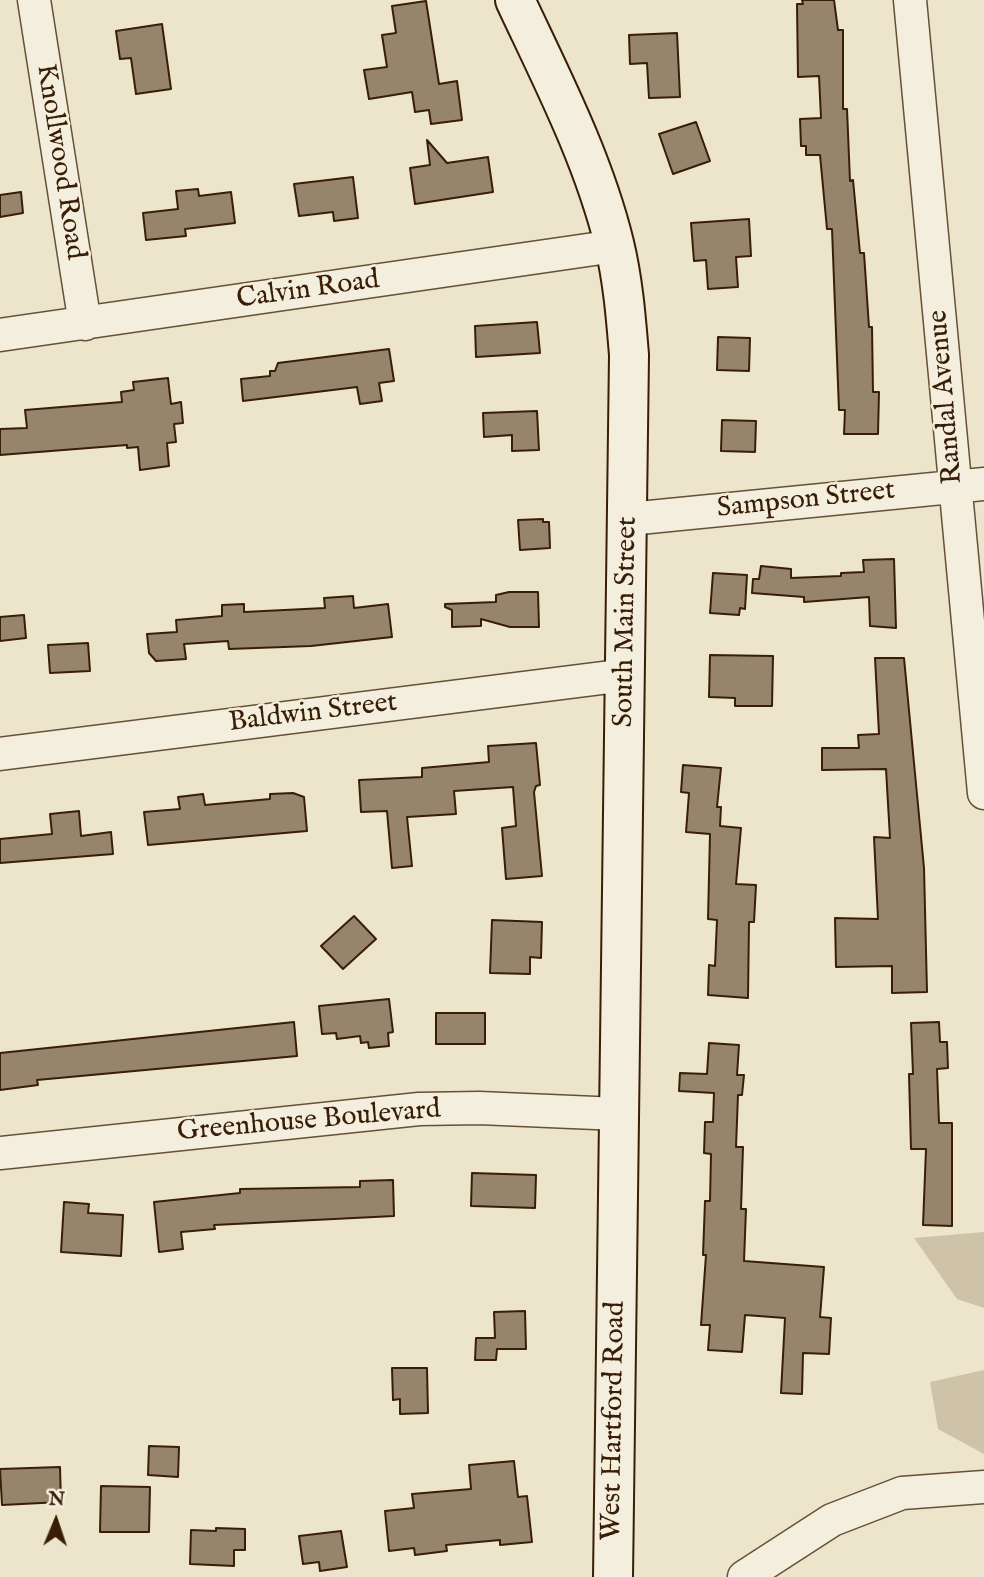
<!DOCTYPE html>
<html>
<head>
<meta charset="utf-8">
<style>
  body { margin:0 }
  #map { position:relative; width:984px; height:1577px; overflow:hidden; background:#ece5cb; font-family:"IM FELL English",serif }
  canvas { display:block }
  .north { position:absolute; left:21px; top:1486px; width:70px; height:70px; -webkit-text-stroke:5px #f3eedd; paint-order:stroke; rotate:2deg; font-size:19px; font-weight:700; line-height:28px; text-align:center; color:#391e05 }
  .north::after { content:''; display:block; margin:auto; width:24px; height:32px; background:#391e05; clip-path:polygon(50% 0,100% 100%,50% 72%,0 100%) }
</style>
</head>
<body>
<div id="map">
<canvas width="984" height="1577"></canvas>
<div class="north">N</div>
</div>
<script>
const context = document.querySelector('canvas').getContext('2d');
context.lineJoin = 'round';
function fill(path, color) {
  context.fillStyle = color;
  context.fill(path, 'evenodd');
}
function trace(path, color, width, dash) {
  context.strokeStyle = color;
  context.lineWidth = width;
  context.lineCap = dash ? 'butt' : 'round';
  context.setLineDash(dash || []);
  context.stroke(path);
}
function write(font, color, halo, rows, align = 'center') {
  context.font = font + ' "IM FELL English",serif';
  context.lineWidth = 5;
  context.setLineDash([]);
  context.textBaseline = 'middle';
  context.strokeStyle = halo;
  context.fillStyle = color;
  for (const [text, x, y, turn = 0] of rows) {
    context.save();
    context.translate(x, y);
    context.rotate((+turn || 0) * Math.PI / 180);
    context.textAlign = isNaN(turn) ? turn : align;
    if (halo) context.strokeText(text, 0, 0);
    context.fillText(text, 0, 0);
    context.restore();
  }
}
fill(new Path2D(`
  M984,1232v76l-27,-9 -43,-61z
  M984,1370v84l-46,-25 -8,-47z`), '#cec3a9');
const building = new Path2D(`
  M802,0h32l4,30h5v79h4l3,72 3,-1 7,73h4l5,74h3l1,65h6l-1,42h-34l1,-24h-6l-7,-181h-5l-7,-74h-14v-9h-5l-1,-27 21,-1 -2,-42 -21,1 -1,-73h6z
  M426,1l13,83 18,-3 5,39 -31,4 -2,-14 -14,2 -3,-20 -43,7 -5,-29 23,-3 -5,-32 14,-2 -4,-27z
  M162,24l9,65 -35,5 -5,-36 -11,1 -4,-28z
  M677,33l3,64 -31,1 -2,-35 -17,1 -1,-29z
  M696,122l14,39 -37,13 -14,-40z
  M427,140l20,23 41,-6 5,35 -78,12 -5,-36 20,-3z
  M353,177l5,41 -24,3 -1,-9 -34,4 -5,-32z
  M198,189l1,7 32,-4 4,31 -50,6 1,7 -40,4 -3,-27 35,-4 -2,-18z
  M21,192l2,21 -23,4v-22z
  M749,219l2,37 -15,1 2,30 -30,2 -2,-29 -12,1 -3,-38z
  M537,322l3,31 -64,4 -1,-31z
  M718,337l32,1 -1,33 -32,-1z
  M389,349l5,32 -15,2 3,18 -22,3 -3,-17 -114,14 -2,-22 29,-3v-5h5l3,-8z
  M168,378l3,26 10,-2 2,21 -9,1 2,18 -9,1 2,23 -29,4 -2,-23 -11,1v-3l-127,10v-26l27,-1 -2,-18 97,-8 -1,-10 13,-2 -1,-8z
  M537,411l2,39 -27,1v-16l-28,2 -1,-24z
  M722,420l34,1 -1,31 -34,-1z
  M543,519v3h6l1,26 -30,2 -2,-30z
  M894,559l2,69 -26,-2 -1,-29 -65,5v-5l-52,-4 1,-14h6l2,-13 30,3v9l50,-2v-3l23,-1 -1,-12z
  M713,573l34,2 -2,34 -5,-1 -1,7 -29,-2z
  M509,592h29l1,35h-29l-29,-8v7l-29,1v-17l-7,-3v-3l51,-2v-7z
  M353,596l1,12 34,-4 4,33 -81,9 -82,3 -1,-8 -44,3 2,15 -30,2 -7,-8 -2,-19 30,-2 -1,-12 46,-4v-11l22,-1v8l81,-4 -1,-10z
  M24,615l2,23 -26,3v-24z
  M88,643l2,28 -40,2 -2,-28z
  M710,655l63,1 -1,50h-37v-8l-26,-1z
  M875,658h29l20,210 3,124 -35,1v-27l-56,1 -1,-49 43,1 -4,-82 16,1 -4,-69 -64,1v-22h37l-1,-13 21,-1z
  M536,743l4,42 -4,1 -2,6 8,84 -36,3 -4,-51 14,-2 -3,-39 -59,4 2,23 -49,3 5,49 -20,2 -5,-57 -26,1 -2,-32 63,-3v-9l67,-6 -1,-16z
  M683,765l38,3 -4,39h4l-1,19 21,2 -5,56 20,1 -2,37h-5l-1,76 -40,-3 1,-30 6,1 2,-46 -9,-1 2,-85 -24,-2 3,-39 -8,-1z
  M293,793l11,4 3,34 -159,14 -4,-33 36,-3 -2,-12 25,-3 2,11 65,-6v-5z
  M79,811l2,25 30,-4 2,22 -113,9v-24l52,-5 -2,-20z
  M354,916l22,23 -33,30 -22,-23z
  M492,920l50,2 -1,36 -11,-1v17l-40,-1z
  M389,999l4,33 -5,1 1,13 -20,2 -1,-6 -7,1 -1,-7 -23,3 -1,-6 -14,1 -3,-28z
  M436,1013h49v31h-49z
  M294,1022l3,34 -260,24 1,5 -38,5v-37z
  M939,1022l1,20h7l1,26 -11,1 2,54h13v103l-29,-1 3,-76h-15l-2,-75h4l-2,-51z
  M709,1043l30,2 -2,30h7l-2,20h-4l-2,52h7l-2,62h5l-2,52 80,6 -4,50 11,1 -2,36 -26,-1 -1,41 -21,-1 4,-75 -40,-3 -3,37 -34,-2 2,-25h-9l5,-70h-3l2,-54h5l1,-47 -7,-1 1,-31h8l1,-29 -35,-2 1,-18 27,1z
  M472,1173l64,2 -1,33 -64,-2z
  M393,1180l1,36 -180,9 1,4 -34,3 2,17 -24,3 -5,-50 86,-9v-4l120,-2v-6z
  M64,1202l25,2 -1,9 35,2 -2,41 -60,-4z
  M525,1311l1,38h-29l-1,11h-21l1,-22h19l-1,-26z
  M392,1368h35l1,45 -28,1v-15l-7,1z
  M149,1446l30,1 -1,30 -30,-2z
  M514,1461l4,36 9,-1 5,46 -32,3v-5l-54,5 1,6 -32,4 -1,-7 -25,3 -4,-40 29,-3 -2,-14 59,-5 -2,-24z
  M60,1467l1,35 -59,3 -2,-36z
  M101,1486l49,1 -1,45h-49z
  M216,1528l29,1v21h-11v16l-44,-2 1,-34 25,1z
  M341,1531l6,36 -27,4 -1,-9 -16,2 -4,-28z`);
fill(building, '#96856c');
trace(building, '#391e05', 2);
const street = new Path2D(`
  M34,0l51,324
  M910,0l74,793
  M0,335l615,-89
  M629,519l355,-35
  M0,754l626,-79
  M0,1153l419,-44 60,-1 140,6
  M744,1577l88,-57 70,-27 82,-6`);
const secondary = new Path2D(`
  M515,0c37,79 78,158 99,243 9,37 12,75 15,112l-16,1222`);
trace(street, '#665036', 35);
trace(secondary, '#391e05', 42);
trace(street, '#f3eedd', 32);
trace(secondary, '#f3eedd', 38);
write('28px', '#391e05', '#f3eedd', [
  ["Knollwood Road",59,162,81],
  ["Calvin Road",308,291,-8],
  ["Randal Avenue",947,397,-95],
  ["Sampson Street",806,501,-6],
  ["South Main Street",627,622,-89],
  ["Baldwin Street",313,714,-7],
  ["Greenhouse Boulevard",309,1122,-5],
  ["West Hartford Road",615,1421,-89]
]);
</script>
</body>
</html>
